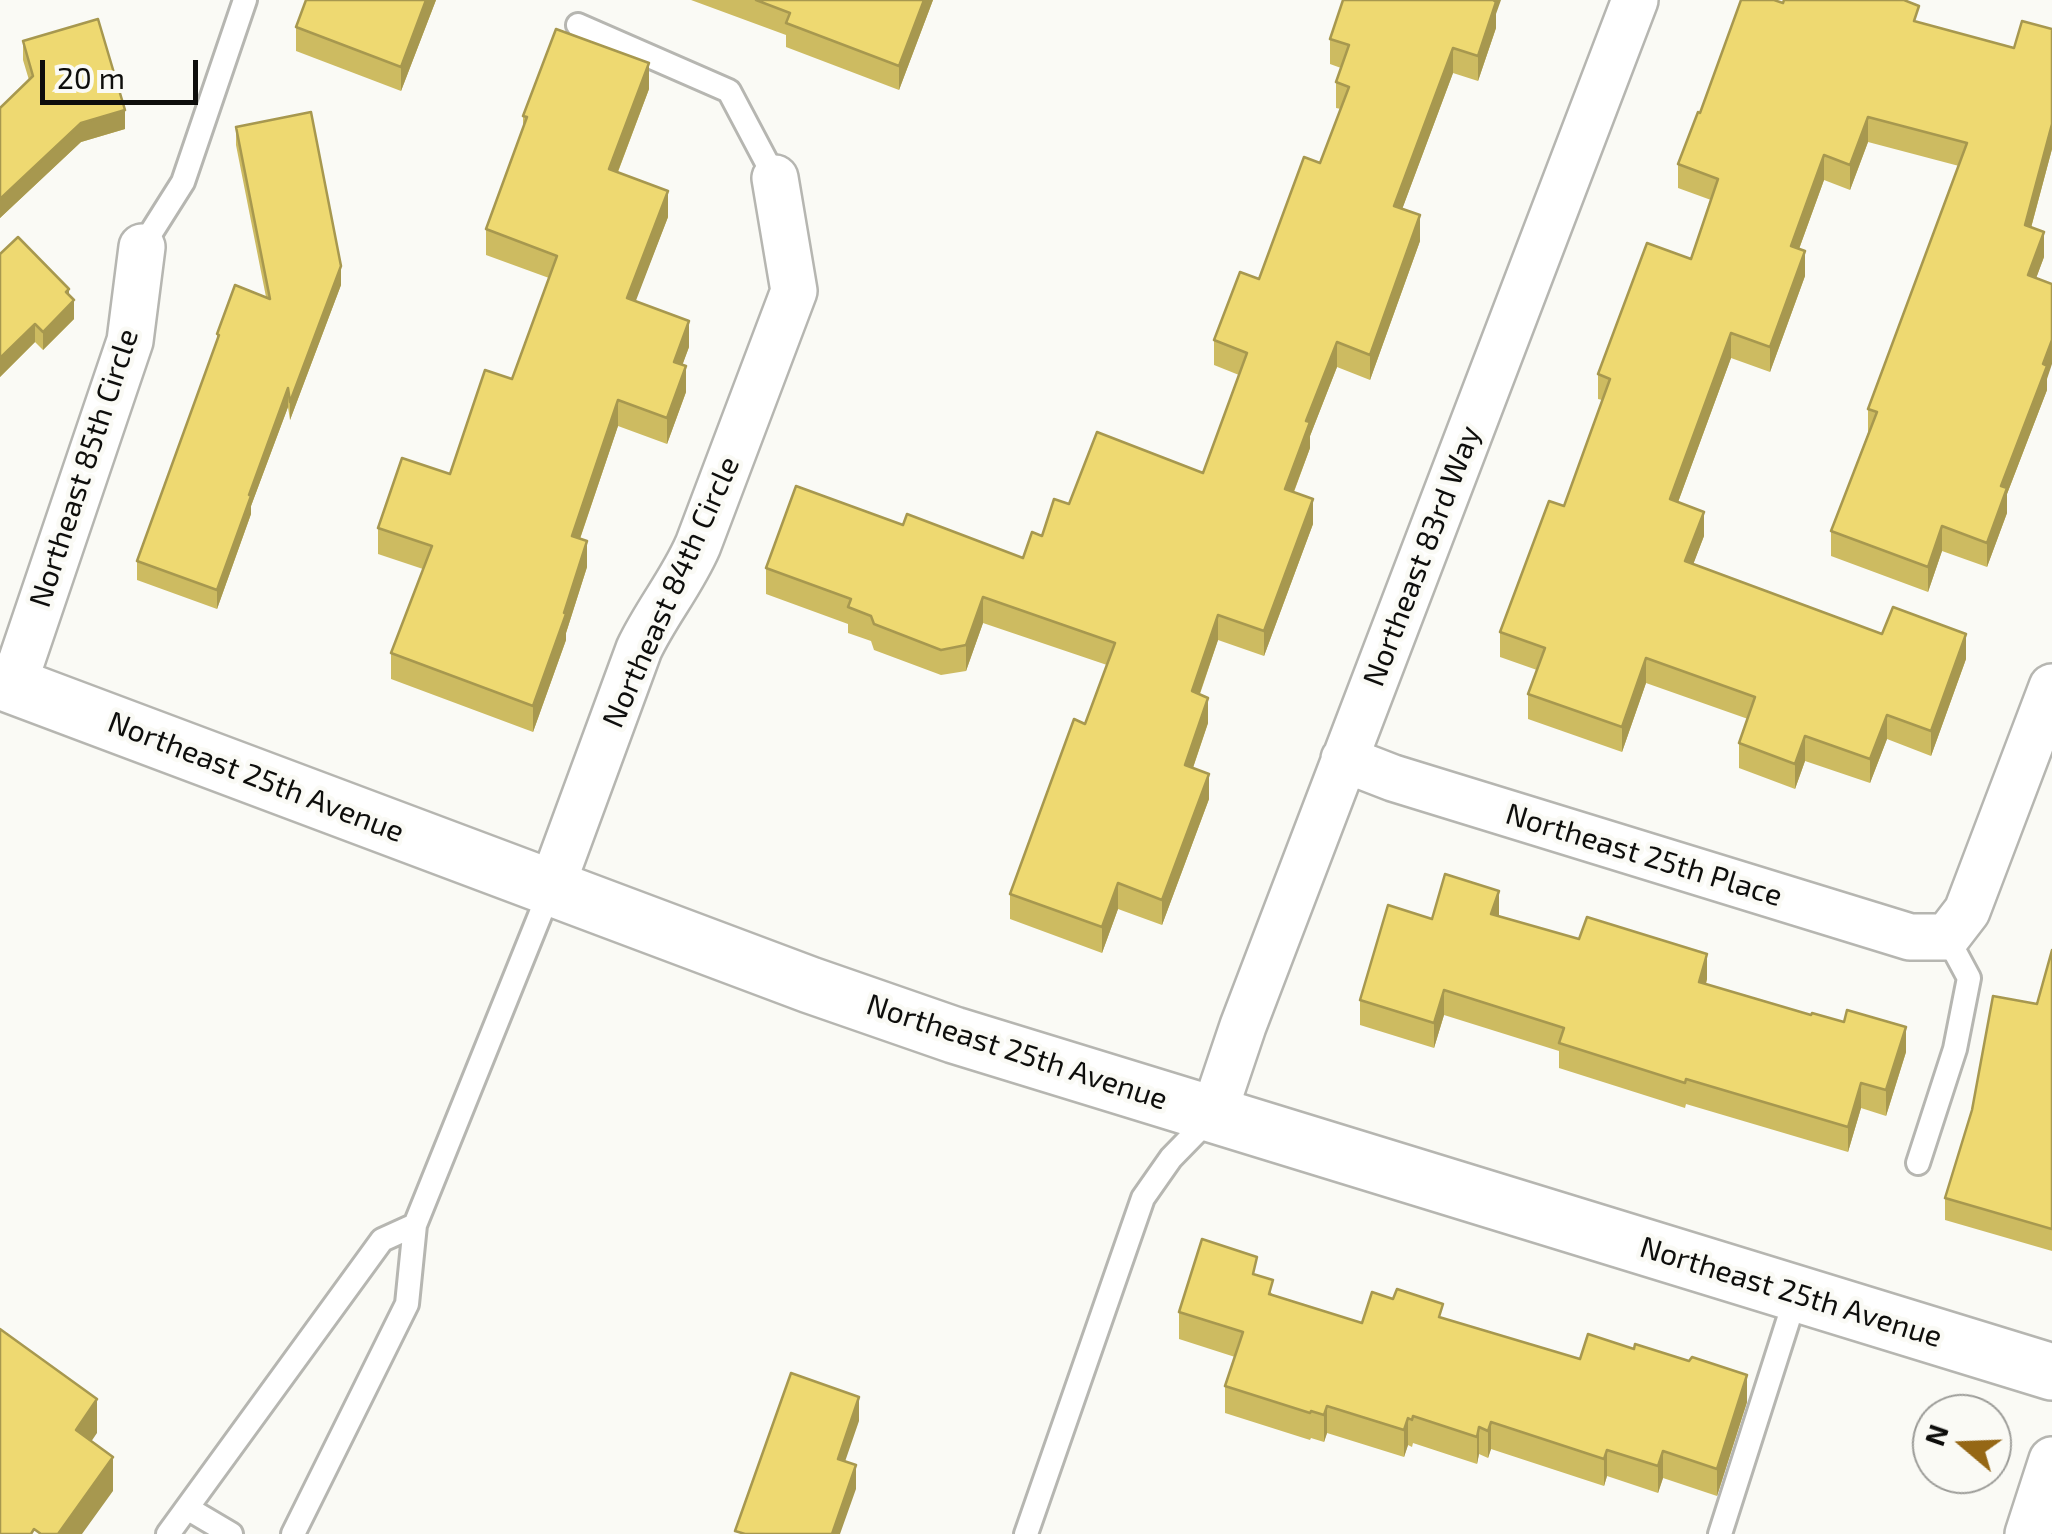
<!DOCTYPE html>
<html>
<head>
<meta charset="utf-8">
<style>
  body { margin:0 }
  #map { position:relative; width:2052px; height:1534px; overflow:hidden; background:#fafaf5; font-family:"Exo 2",sans-serif }
  canvas { display:block }
  .north { position:absolute; left:1912px; top:1394px; width:100px; height:100px; box-sizing:border-box; background:#fafaf5; border:2px solid #9c9c98; border-radius:50%; rotate:289deg; font-size:28px; font-weight:700; line-height:40px; text-align:center; color:#0e0e0c }
  .north::after { content:''; display:block; margin:auto; width:35px; height:45px; background:#956715; clip-path:polygon(50% 0,100% 100%,50% 72%,0 100%) }
  .scale { position:absolute; left:40px; top:60px; width:158px; height:45px; box-sizing:border-box; border:5px solid #0e0e0c; border-top:0; padding-left:12px; font-size:30px; line-height:35px; white-space:nowrap; color:#0e0e0c; -webkit-text-stroke:8px #fafaf5; paint-order:stroke }
</style>
</head>
<body>
<div id="map">
<canvas width="2052" height="1534"></canvas>
<div class="north">N</div>
<div class="scale">20 m</div>
</div>
<script>
const context = document.querySelector('canvas').getContext('2d');
context.lineJoin = 'round';
function trace(path, color, width, dash) {
  context.strokeStyle = color;
  context.lineWidth = width;
  context.lineCap = dash ? 'butt' : 'round';
  context.setLineDash(dash || []);
  context.stroke(path);
}
function fill(path, color) {
  context.fillStyle = color;
  context.fill(path, 'evenodd');
}
function write(font, color, halo, rows, align = 'center') {
  context.font = font + ' "Exo 2",sans-serif';
  context.lineWidth = 9;
  context.setLineDash([]);
  context.textBaseline = 'middle';
  context.strokeStyle = halo;
  context.fillStyle = color;
  for (const [text, x, y, turn = 0] of rows) {
    context.save();
    context.translate(x, y);
    context.rotate((+turn || 0) * Math.PI / 180);
    context.textAlign = isNaN(turn) ? turn : align;
    if (halo) context.strokeText(text, 0, 0);
    context.fillText(text, 0, 0);
    context.restore();
  }
}
const service = new Path2D(`
  M578,25l151,66 46,87
  M142,247l41,-65 62,-182
  M1918,1163l37,-114 14,-71 -22,-41
  M187,1508l44,26
  M168,1534l214,-294 33,-15
  M293,1534l114,-230 8,-79 136,-337
  M1026,1534l117,-336 28,-40 40,-41
  M1720,1534l77,-241`);
const minor = new Path2D(`
  M13,686l117,-345 12,-94
  M1344,759l49,19 517,159h37l20,-26 85,-224
  M551,888l88,-239c17,-36 43,-67 59,-104l96,-254 -19,-113
  M1213,1115l30,-89 392,-1026
  M2028,1534l24,-74`);
const tertiary = new Path2D(`
  M0,681l810,304 144,50 1098,337`);
trace(service, '#b6b6b1', 28);
trace(minor, '#b6b6b1', 50);
trace(tertiary, '#b6b6b1', 60);
trace(service, '#fff', 22);
trace(minor, '#fff', 45);
trace(tertiary, '#fff', 55);
fill(new Path2D(`
  M306,0h130l-35,91 -105,-40v-24z
  M691,0h242l-34,90 -113,-43v-12z
  M1783,3l136,20 95,25 38,-19v120l-21,79 13,29 -8,21 11,112 -40,104v19l-20,54 -45,-16 -14,41 -97,-36v-25l37,-98v-24l91,-243 -91,-24 -18,48 -26,-10 -25,69 6,27 -35,96 -39,-14 -53,144 26,34 -11,28 189,70 84,25 -35,97 -44,-17 -17,44 -65,-22 -10,28 -56,-21v-25l9,-24 -102,-36 -24,69 -94,-33v-25l9,-24 -37,-13v-25l64,-126 38,-106 -4,-1v-25l93,-115 20,-59 -33,-12v-24l22,-51z
  M1496,14v14l-18,53 -25,-8 -51,136 18,32 -50,139 -33,-13 -27,69v12l-16,44 19,32 -49,132 -46,-16 -18,54 8,29 -15,45 16,31 -47,126 -44,-16 -16,44 -92,-34v-25l75,-170 22,-59 -124,-42 -17,48 -25,4 -67,-25 -3,-9 -23,-8v-9l-82,-30v-26l137,-43 120,33 46,-54 134,-31 36,-98 -25,-10v-25l45,-61 61,-116 21,-54 -5,-1v-26l5,-14 -11,-4v-25z
  M23,41l102,88 -44,13 -81,76v-110l29,-28 -6,-20z
  M649,89l-31,83 50,45 -33,84 54,46 -7,18 4,27 -19,52 -49,-18 -38,113 7,28 -21,66v7l-33,92 -142,-53v-26l32,-84 -45,-15v-26l72,-54 62,-95 37,-101 -63,-23v-26l37,-99v-14z
  M236,127l105,158 -51,135 -2,-13 -37,99v8l-34,95 -80,-29v-19l80,-218v-9l49,-37 -30,-152z
  M0,254l69,41 5,24 -31,31 -8,-8 -35,35z
  M1499,916l208,63 -1,5 200,68 -20,64 -25,-8 -13,44 -162,-48 -1,4 -126,-40v-17l-115,-36 -10,33 -74,-23v-25l72,-81z
  M2052,950v301l-107,-31v-22l92,-194z
  M1257,1275l16,20 89,28 81,-5 137,41 167,43 -30,94 -54,-18 -5,15 -51,-17 -3,10 -113,-37 -3,9 -9,-4 -2,10 -64,-21 -1,4 -4,-2 -4,12 -77,-24 -3,9 -13,-4 -1,2 -85,-27v-27l10,-29 -56,-18v-27z`), '#cdbb61');
fill(new Path2D(`
  M426,0h10l-35,91v-24z
  M924,0h9l-34,90v-24z
  M1493,0h8l-5,14v14l-18,53v-25z
  M1453,48v25l-59,158v-25z
  M649,63v26l-40,106v-26z
  M125,110v19l-44,13 -81,76v-19l81,-76z
  M1868,117v25l-18,48v-25z
  M2052,124v25l-27,101v-25z
  M1824,155v25l-33,91v-25z
  M668,191v26l-41,107v-26z
  M1420,215v26l-50,139v-25z
  M2044,232v25l-16,43v-25z
  M1805,251v25l-35,96v-25z
  M341,266v19l-51,135v-18z
  M69,289v17l5,-6v19l-31,31v-18z
  M689,321v26l-15,41v-26z
  M35,324v18l-35,35v-19z
  M1731,333v25l-61,166v-25z
  M2052,340v24l-5,15v11l-40,104v19l-20,54v-24l14,-57z
  M1337,342v25l-27,69v12l-25,67v-26l21,-68z
  M686,366v26l-19,52v-26z
  M288,388v19l-37,99v8l-34,95v-19l32,-95z
  M618,400v26l-46,136v-26z
  M1313,499v25l-49,132v-25z
  M1704,512v24l-19,50v-25z
  M1942,526v25l-14,41v-25z
  M587,541v26l-21,66v7l-33,92v-26z
  M983,597v26l-17,48v-26z
  M1218,615v25l-26,76v-25z
  M1966,634v25l-35,97v-25z
  M1646,658v25l-24,69v-25z
  M1208,698v25l-23,68v-26z
  M1887,715v24l-17,44v-24z
  M1805,736v25l-10,28v-25z
  M1209,774v25l-47,126v-25z
  M1118,883v26l-16,44v-26z
  M1499,891v25l-8,-2z
  M1707,954v25l-8,28v-25z
  M1444,990v25l-10,33v-25z
  M1906,1027v25l-20,64v-26z
  M1861,1083v25l-13,44v-25z
  M1747,1375v27l-30,94v-27z
  M859,1397v24l-21,61v-23z
  M97,1399v34l-21,31v-34z
  M1327,1406v27l-3,9v-27z
  M1408,1418v27l-4,12v-27z
  M1491,1422v27l-3,9v-27z
  M1479,1427v27l-2,10v-27z
  M1607,1450v26l-3,10v-27z
  M1663,1451v27l-5,15v-27z
  M113,1457v34l-31,43h-24z
  M856,1465v24l-16,45h-8z`), '#a7984f');
const building = new Path2D(`
  M306,0h120l-25,67 -105,-40z
  M756,0h168l-25,66 -113,-43 4,-10z
  M1343,0h150l3,2 -18,54 -25,-8 -59,158 26,9 -50,140 -33,-13 -31,79 4,1 -25,67 28,10 -49,132 -46,-16 -26,76 16,7 -23,67 24,9 -47,126 -44,-17 -16,44 -92,-33 64,-175 11,5 30,-81 -132,-46 -17,48 -25,5 -67,-26 -3,-8 -23,-9 3,-8 -85,-31 30,-82 107,39 4,-11 116,44 9,-26 10,4 12,-37 15,5 28,-72 106,41 44,-120 -33,-13 26,-68 19,7 45,-122 16,6 29,-76 -13,-5 13,-37 -19,-6z
  M1741,0h33l9,3 1,-3h120l15,6 -5,15 100,27 8,-27 30,8v95l-27,101 19,7 -16,43 24,9v56l-9,24 4,2 -46,120 6,2 -20,55 -45,-17 -14,41 -97,-36 46,-119 -9,-3 99,-266 -99,-26 -18,48 -26,-10 -33,91 14,5 -35,96 -39,-14 -61,166 34,13 -19,49 197,73 11,-27 73,27 -35,97 -44,-16 -17,44 -65,-23 -10,28 -56,-21 16,-46 -109,-39 -24,69 -94,-33 17,-46 -45,-16 49,-131 15,5 46,-127 -12,-5 49,-131 44,16 27,-80 -40,-15 20,-52 2,1z
  M98,19l27,91 -44,13 -81,76v-91l33,-32 -10,-35z
  M556,29l93,34 -40,106 59,22 -41,107 62,23 -15,41 12,4 -19,52 -49,-18 -46,136 15,5 -23,72 2,1 -33,92 -142,-53 41,-107 -54,-18 24,-70 48,16 35,-104 27,9 45,-123 -71,-27 41,-112 -4,-1z
  M311,112l30,154 -51,136 -2,-14 -39,107 2,1 -34,94 -80,-29 82,-226 -2,-1 18,-49 35,14 -34,-172z
  M18,237l51,52 -3,3 8,8 -31,32 -8,-8 -35,34v-104z
  M1445,874l54,17 -8,23 88,25 8,-22 120,37 -8,28 112,33 1,-2 32,9 3,-12 59,17 -20,63 -25,-7 -13,44 -162,-48 -1,4 -126,-40 5,-15 -120,-38 -10,33 -74,-23 28,-95 44,14z
  M2052,950v279l-107,-31 27,-88 21,-114 44,8z
  M1202,1239l55,18 -4,17 20,6 -4,14 93,29 10,-31 21,7 4,-10 46,15 -4,13 141,42 8,-25 46,15 1,-5 54,17 3,-4 55,18 -30,94 -54,-18 -5,15 -51,-16 -3,9 -113,-37 -3,9 -9,-4 -2,10 -64,-21 -1,4 -4,-2 -4,12 -77,-24 -3,9 -13,-4 -1,2 -85,-27 18,-54 -64,-20z
  M0,1329l97,70 -21,31 37,27 -55,77h-17l-7,-5 -3,5h-31z
  M791,1373l68,24 -21,62 18,6 -24,69h-87l-10,-3z`);
fill(building, '#eed971');
trace(building, '#a7984f', 2.5);
write('30px', '#0e0e0c', '#fafaf5', [
  ["Northeast 85th Circle",84,468,-72],
  ["Northeast 83rd Way",1422,556,-69],
  ["Northeast 84th Circle",671,592,-66],
  ["Northeast 25th Avenue",256,777,21],
  ["Northeast 25th Place",1644,855,17],
  ["Northeast 25th Avenue",1017,1052,18],
  ["Northeast 25th Avenue",1791,1292,17]
]);
</script>
</body>
</html>
